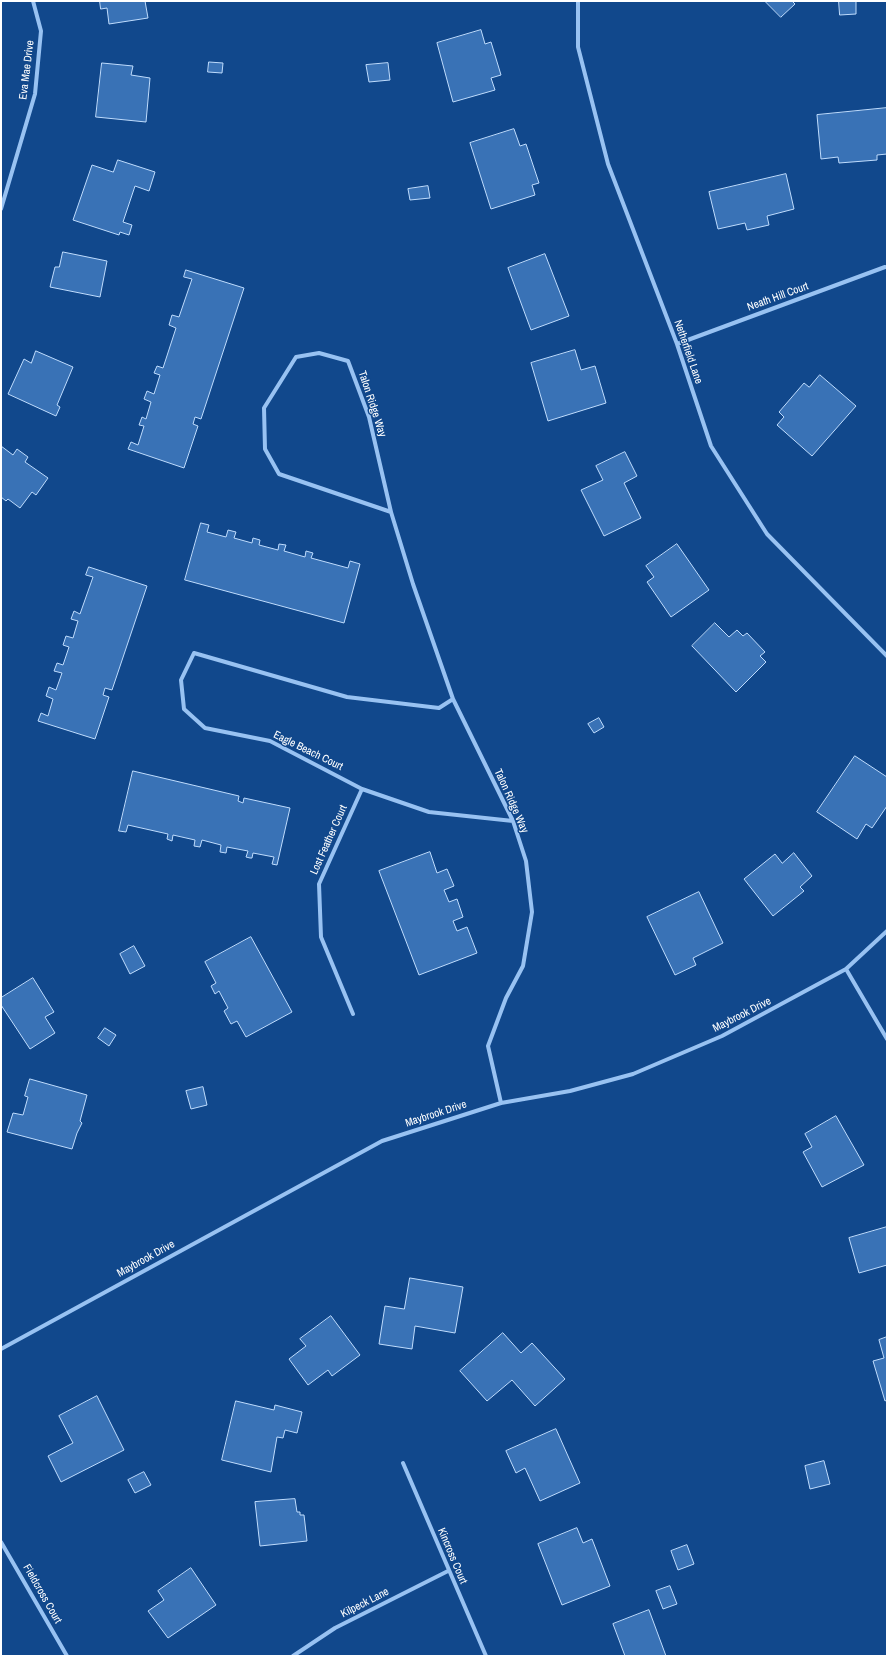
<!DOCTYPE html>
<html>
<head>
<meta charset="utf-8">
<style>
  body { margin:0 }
  #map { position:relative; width:888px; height:1657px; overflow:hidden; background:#11488c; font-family:"Archivo Narrow",sans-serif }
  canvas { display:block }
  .frame { position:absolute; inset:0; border:2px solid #fff; pointer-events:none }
</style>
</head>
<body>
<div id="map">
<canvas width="888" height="1657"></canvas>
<div class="frame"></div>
</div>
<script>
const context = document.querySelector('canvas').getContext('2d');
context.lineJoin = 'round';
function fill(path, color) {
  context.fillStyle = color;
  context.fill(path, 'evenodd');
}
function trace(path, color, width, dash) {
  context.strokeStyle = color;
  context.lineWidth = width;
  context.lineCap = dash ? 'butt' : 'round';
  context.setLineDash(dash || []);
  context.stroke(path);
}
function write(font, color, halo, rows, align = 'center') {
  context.font = font + ' "Archivo Narrow",sans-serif';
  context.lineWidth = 3;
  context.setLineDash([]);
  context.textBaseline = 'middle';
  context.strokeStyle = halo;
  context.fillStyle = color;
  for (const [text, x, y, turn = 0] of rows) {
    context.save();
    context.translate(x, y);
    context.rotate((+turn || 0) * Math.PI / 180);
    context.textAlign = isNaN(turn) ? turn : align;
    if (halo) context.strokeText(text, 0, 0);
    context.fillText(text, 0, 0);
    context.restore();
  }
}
const building = new Path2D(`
  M100,1h45l3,17 -39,6 -2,-16 -6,1z
  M765,1h27l3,3 -14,13z
  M839,1h17v13l-16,1z
  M481,30l4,14 6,-2 10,33 -10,3 4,12 -42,12 -16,-59z
  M209,62l14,1 -1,10 -14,-1z
  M102,63l31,3 -2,9 19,3 -4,44 -50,-5z
  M388,63l2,17 -21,2 -3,-17z
  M887,108v46l-10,1v5l-38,3 -1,-6 -17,2 -4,-44z
  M514,129l6,17 6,-2 13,39 -7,2 3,10 -44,14 -21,-66z
  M118,160l37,12 -6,19 -14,-5 -12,36 9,3 -3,10 -9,-3 -1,3 -46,-15 19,-55 21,7z
  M786,174l8,35 -27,7 2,9 -22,5 -2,-7 -27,6 -9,-37z
  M428,186l2,12 -20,2 -2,-11z
  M63,252l44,9 -7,36 -50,-10 5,-20h4z
  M545,254l24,62 -38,14 -23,-62z
  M186,270l58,18 -43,131 -6,-2 -2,7 5,2 -14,42 -56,-19 3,-7 7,3 6,-19 -5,-1 3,-8 4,2 5,-17 -7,-3 3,-8 7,3 6,-19 -6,-2 3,-7 6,2 13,-40 -7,-3 3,-10 7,2 13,-38 -8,-2z
  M575,350l6,20 14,-4 11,37 -58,18 -17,-58z
  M36,351l37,16 -16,38 3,2 -4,9 -48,-22 16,-35 7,4z
  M820,375l36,31 -44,50 -35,-31 7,-8 -5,-5 25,-29 5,4z
  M1,446l12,9 4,-6 11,8 -3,5 23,16 -12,17 -4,-3 -12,16 -12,-9 -2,2 -5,-4z
  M625,452l12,24 -13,7 17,35 -37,18 -23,-46 22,-10 -7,-14z
  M201,523l8,2 -2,7 19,5 2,-7 8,2 -2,6 18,5 1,-5 7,2 -1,5 19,5 1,-6 7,1 -2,6 21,6 1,-6 7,2 -2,5 37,10 2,-7 10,3 -16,59 -159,-43z
  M677,544l32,46 -38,27 -24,-35 7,-5 -8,-11z
  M89,567l58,19 -35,104 -7,-2 -2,7 6,2 -14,42 -57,-18 3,-8 7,3 5,-17 -7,-3 3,-9 7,3 6,-17 -8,-2 3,-8 6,2 6,-18 -6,-2 3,-9 7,2 5,-17 -7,-2 3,-8 6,3 13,-37 -7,-2z
  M715,623l14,14 8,-7 6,6 4,-3 18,19 -5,4 6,6 -30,30 -44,-46z
  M599,718l5,9 -10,6 -6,-9z
  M855,756l32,21v29l-15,22 -6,-4 -9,15 -40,-27z
  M133,771l106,25 -1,5 5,2 1,-5 46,10 -13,57 -5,-1 2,-7 -21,-4 -1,5h-2l-4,-1 2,-6 -21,-4 -1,6 -6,-1 1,-7 -19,-5 -2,7 -6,-1 1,-6 -22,-5 -1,6 -5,-2 1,-5 -40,-9 -2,7 -7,-1z
  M430,852l7,21 10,-4 7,17 -10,4 5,12 8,-3 6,18 -10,4 4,10 10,-4 10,26 -58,22 -40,-104z
  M794,853l18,23 -12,11 4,4 -31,25 -29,-37 31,-25 7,9z
  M699,892l24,51 -30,15 3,7 -21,10 -28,-58z
  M251,937l41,75 -46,25 -9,-16 -6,3 -7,-13 4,-3 -9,-17 -4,3 -4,-8 5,-3 -11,-21z
  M134,946l11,20 -15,8 -10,-20z
  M33,978l21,34 -9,5 10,16 -25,16 -29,-44v-7z
  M105,1028l11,7 -7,11 -11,-8z
  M30,1079l57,16 -7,26 2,2 -5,10 -5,16 -65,-17 6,-19 10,2 5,-18 -3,-1z
  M203,1087l4,18 -16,4 -5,-18z
  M836,1116l28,49 -42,22 -19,-35 9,-5 -7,-13z
  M887,1227v38l-28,8 -10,-35z
  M410,1278l53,9 -8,46 -40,-7 -3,23 -33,-5 6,-38 19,3z
  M331,1316l29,39 -28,21 -4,-6 -20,15 -19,-26 17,-13 -6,-7z
  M503,1333l18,20 11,-10 33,36 -30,27 -23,-26 -25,21 -27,-30z
  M887,1337v63l-2,1 -12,-40 11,-3 -5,-18z
  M97,1396l27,54 -63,32 -13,-26 25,-13 -14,-27z
  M236,1401l38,9 1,-5 27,7 -5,21 -12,-3 -2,8 -6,-1 -6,35 -49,-12z
  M556,1429l24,54 -40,18 -15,-33 -9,5 -10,-22z
  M824,1461l6,23 -20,5 -5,-23z
  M144,1472l7,13 -16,8 -7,-13z
  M295,1499l2,13h3v3h4l3,26 -47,5 -5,-44z
  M577,1528l6,15 9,-4 18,47 -48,19 -24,-61z
  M687,1545l7,19 -16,6 -7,-19z
  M191,1568l25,37 -48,33 -20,-27 16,-11 -6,-9z
  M670,1586l7,18 -14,5 -7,-18z
  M649,1610l17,46h-41l-12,-32z`);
fill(building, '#3972b6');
trace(building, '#bfdcfd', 1);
trace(new Path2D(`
  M578,1v46l30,117 69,180 34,102 56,88 120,122
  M1,209l34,-115 6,-63 -8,-30
  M677,344l208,-77
  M391,512l-112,-38 -14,-25 -1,-41 32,-51 23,-4 29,8 21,56 22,95 22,72 40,115 60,122 13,40 6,51 -9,54 -17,32 -18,48 13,57
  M453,699l-14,9 -92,-11 -153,-44 -13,27 3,29 21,19 65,13 92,48 67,23 84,9
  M846,969l41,70
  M353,1014l-32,-77 -2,-53 43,-95
  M1,1349l381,-208 119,-38 69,-12 63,-17 89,-38 124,-67 41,-38
  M403,1463l83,193
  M1,1542l66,114
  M293,1656l42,-28 113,-57`), '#98c2f2', 4);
write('11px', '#fff', '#11488c', [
  ["Eva Mae Drive",27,70,-83],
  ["Neath Hill Court",778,297,-20],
  ["Netherfield Lane",688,352,71],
  ["Talon Ridge Way",372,404,72],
  ["Eagle Beach Court",308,751,26],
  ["Talon Ridge Way",511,801,66],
  ["Lost Feather Court",329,840,-66],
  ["Maybrook Drive",742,1015,-27],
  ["Maybrook Drive",436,1114,-18],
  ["Maybrook Drive",146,1259,-29],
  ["Kincross Court",452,1556,67],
  ["Fieldcross Court",42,1594,60],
  ["Kilpeck Lane",365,1603,-27]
]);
</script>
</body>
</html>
